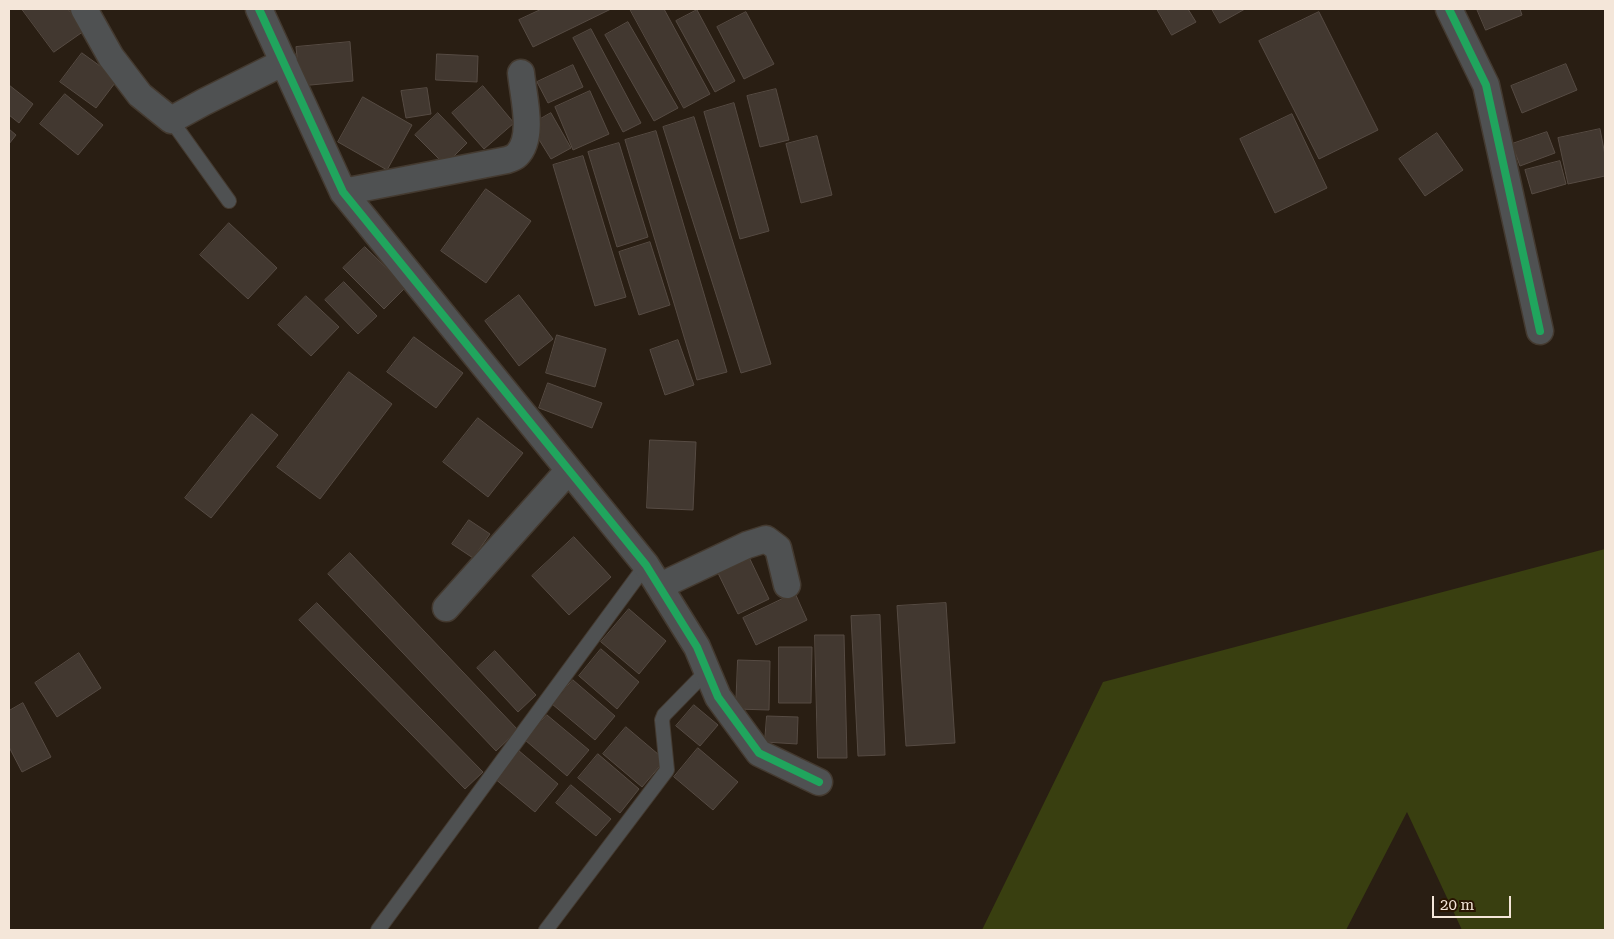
<!DOCTYPE html>
<html>
<head>
<meta charset="utf-8">
<style>
  body { margin:0 }
  #map { position:relative; width:1614px; height:939px; overflow:hidden; background:#291e13; font-family:"Roboto Serif",serif }
  canvas { display:block }
  .frame { position:absolute; inset:0; border:10px solid #f4e6d9; pointer-events:none }
  .scale { position:absolute; left:1432px; top:896px; width:79px; height:22px; box-sizing:border-box; border:2px solid #f4e6d9; border-top:0; padding-left:6px; font-size:15px; line-height:18px; white-space:nowrap; color:#f4e6d9; -webkit-text-stroke:4px #291502; paint-order:stroke }
</style>
</head>
<body>
<div id="map">
<canvas width="1614" height="939"></canvas>
<div class="frame"></div>
<div class="scale">20 m</div>
</div>
<script>
const context = document.querySelector('canvas').getContext('2d');
context.lineJoin = 'round';
function fill(path, color) {
  context.fillStyle = color;
  context.fill(path, 'evenodd');
}
function trace(path, color, width, dash) {
  context.strokeStyle = color;
  context.lineWidth = width;
  context.lineCap = dash ? 'butt' : 'round';
  context.setLineDash(dash || []);
  context.stroke(path);
}
fill(new Path2D(`
  M1605,549v381h-143l-55,-118 -61,118h-364l121,-248z`), '#393f10');
const building = new Path2D(`
  M22,9h46l16,22 -30,21z
  M542,9h69l-78,38 -14,-27z
  M630,9h34l46,85 -26,14z
  M1157,9h31l8,13 -24,13z
  M1212,9h33l-25,14z
  M1477,9h43l2,6 -36,15z
  M697,10l38,71 -20,11 -39,-71z
  M746,12l28,52 -30,15 -27,-52z
  M1319,12l59,118 -59,29 -60,-118z
  M628,22l50,86 -24,13 -49,-86z
  M591,29l50,94 -18,9 -50,-94z
  M350,42l3,39 -53,5 -4,-39z
  M82,53l36,26 -22,29 -36,-26z
  M437,54l41,2 -1,26 -41,-2z
  M1566,64l11,26 -55,23 -11,-27z
  M573,65l10,22 -35,16 -11,-21z
  M9,85l24,19 -14,19 -10,-8z
  M483,86l31,37 -30,26 -32,-36z
  M427,88l4,26 -25,4 -5,-27z
  M776,89l13,51 -29,7 -13,-51z
  M590,91l19,43 -36,16 -18,-43z
  M65,94l38,31 -25,30 -38,-31z
  M363,97l49,28 -25,45 -49,-28z
  M734,103l35,128 -29,8 -36,-127z
  M438,113l29,30 -22,22 -30,-30z
  M551,113l20,35 -20,11 -21,-34z
  M1292,114l35,74 -52,25 -35,-74z
  M694,117l77,247 -30,9 -78,-246z
  M9,129l7,6 -7,9z
  M1600,129l5,26v21l-37,8 -10,-46z
  M656,131l71,241 -30,8 -72,-240z
  M1547,132l8,21 -35,13 -8,-22z
  M1437,133l26,37 -38,26 -26,-37z
  M817,136l15,59 -31,8 -15,-59z
  M619,143l29,94 -31,10 -29,-95z
  M583,156l43,141 -31,9 -42,-141z
  M1560,161l6,23 -34,10 -7,-24z
  M486,189l45,32 -45,62 -45,-32z
  M229,223l48,45 -29,31 -48,-44z
  M650,242l20,63 -31,10 -20,-63z
  M365,247l41,40 -22,22 -41,-41z
  M344,282l33,34 -19,18 -33,-34z
  M519,295l34,44 -34,27 -34,-45z
  M306,296l33,31 -28,29 -33,-31z
  M557,335l49,14 -11,38 -49,-14z
  M414,337l49,36 -27,35 -49,-36z
  M678,340l16,45 -29,10 -15,-45z
  M349,372l43,32 -72,95 -43,-32z
  M548,383l54,20 -10,25 -53,-20z
  M252,414l26,21 -67,83 -26,-20z
  M478,418l45,35 -35,44 -45,-35z
  M650,440l46,2 -3,68 -46,-2z
  M469,520l21,14 -17,24 -21,-14z
  M574,537l37,40 -42,38 -37,-39z
  M350,553l168,177 -22,21 -168,-177z
  M748,555l21,44 -31,15 -22,-45z
  M795,593l12,27 -51,25 -13,-27z
  M317,603l166,169 -18,17 -166,-169z
  M946,603l9,140 -49,3 -9,-140z
  M629,609l37,32 -27,33 -38,-32z
  M880,615l5,140 -27,1 -7,-140z
  M815,635h29l3,123h-29z
  M779,647h33l-1,56h-32z
  M601,649l38,33 -22,27 -38,-33z
  M495,651l41,44 -18,17 -41,-44z
  M79,653l22,35 -44,29 -22,-34z
  M738,660l32,1 -1,49 -33,-1z
  M573,680l42,36 -20,24 -43,-36z
  M23,703l28,54 -29,15 -13,-25v-36z
  M694,705l24,20 -18,21 -24,-20z
  M547,715l42,35 -22,26 -42,-36z
  M767,716l31,1 -1,27 -32,-2z
  M626,727l39,33 -23,27 -39,-33z
  M698,748l40,34 -25,28 -39,-33z
  M518,750l40,34 -23,28 -41,-34z
  M598,754l41,35 -19,24 -42,-35z
  M571,785l40,34 -15,17 -40,-33z`);
fill(building, '#423830');
trace(building, '#564b43', 1);
const lane = new Path2D(`
  M171,120l58,81
  M378,930l268,-365
  M546,930l121,-160 -5,-50 2,-5 43,-44`);
const street = new Path2D(`
  M84,9l27,48 29,38 31,25 33,-18 80,-40
  M259,9l84,183 303,373 51,82 21,50 41,56 60,29
  M1449,9l37,76 54,246
  M343,192l164,-32c3,-1 8,-3 10,-5 18,-18 6,-60 4,-82
  M660,586l87,-41 19,-6 12,9 9,37
  M446,608l123,-138`);
trace(lane, '#443a30', 16);
trace(street, '#443a30', 29);
trace(lane, '#4f5152', 14);
trace(street, '#4f5152', 26);
trace(new Path2D(`
  M259,9l84,183 303,373 51,82 21,50 41,56 60,29
  M1449,9l37,76 54,246`), '#20a55d', 8);
</script>
</body>
</html>
